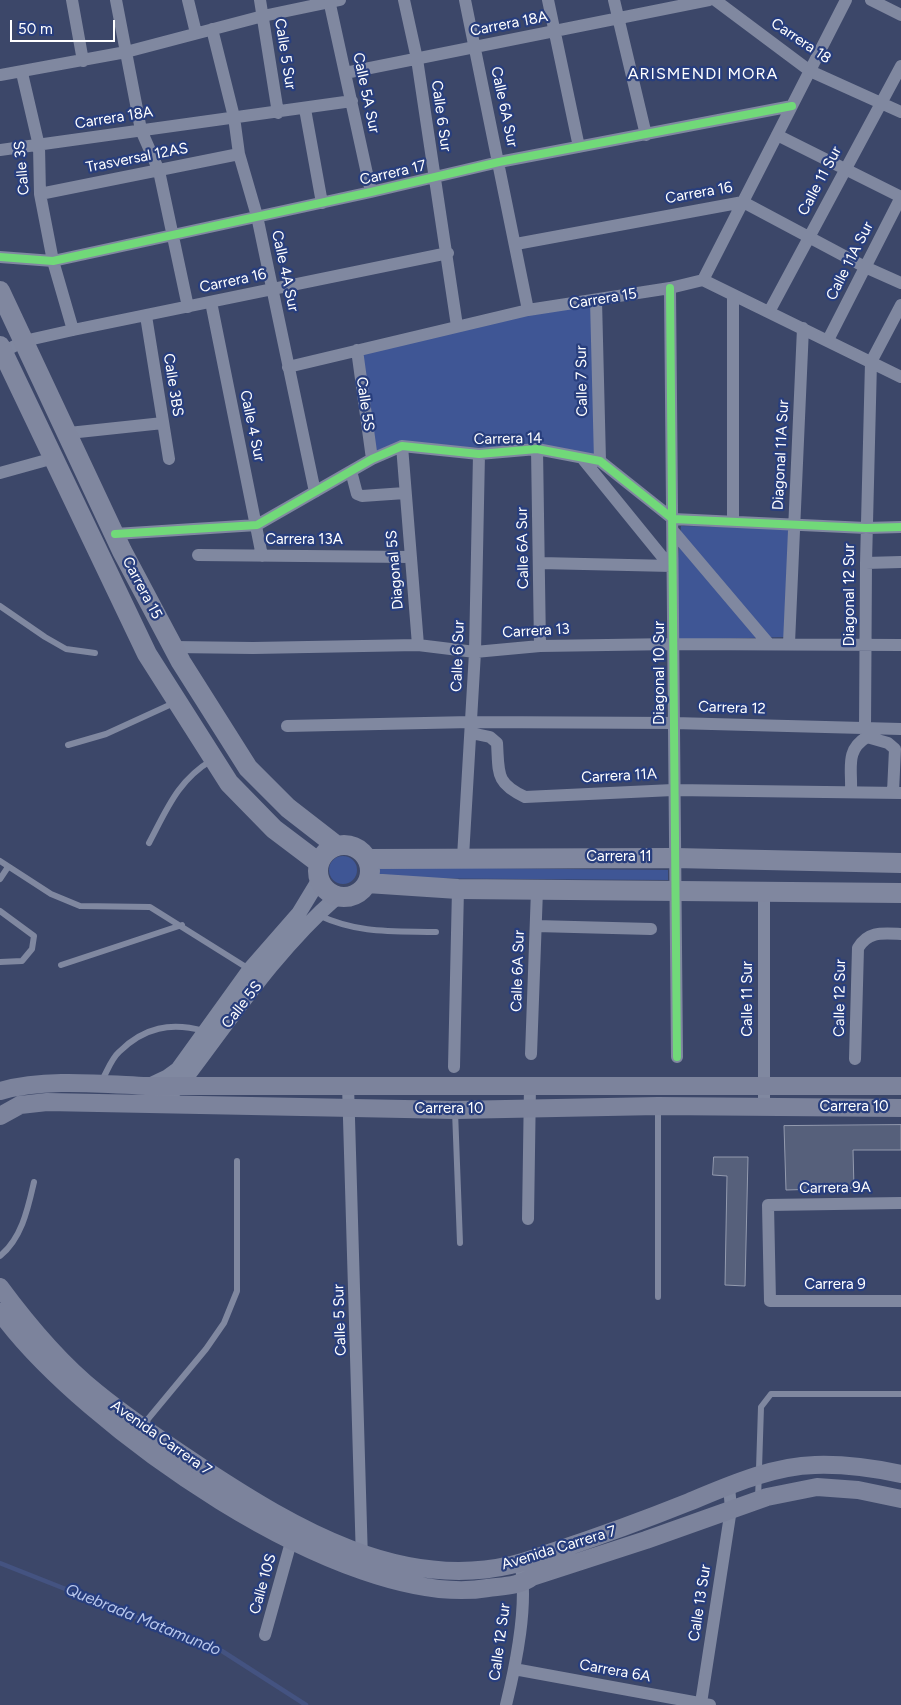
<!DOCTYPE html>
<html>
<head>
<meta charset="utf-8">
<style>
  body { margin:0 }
  #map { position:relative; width:901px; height:1705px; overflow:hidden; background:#3c4769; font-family:Figtree,sans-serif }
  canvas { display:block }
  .scale { position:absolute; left:10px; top:20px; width:105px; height:22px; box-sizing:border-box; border:2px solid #fff; border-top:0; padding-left:6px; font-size:15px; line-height:18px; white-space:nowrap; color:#fff; -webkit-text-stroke:4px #283e7d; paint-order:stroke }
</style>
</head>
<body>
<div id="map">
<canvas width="901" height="1705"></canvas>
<div class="scale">50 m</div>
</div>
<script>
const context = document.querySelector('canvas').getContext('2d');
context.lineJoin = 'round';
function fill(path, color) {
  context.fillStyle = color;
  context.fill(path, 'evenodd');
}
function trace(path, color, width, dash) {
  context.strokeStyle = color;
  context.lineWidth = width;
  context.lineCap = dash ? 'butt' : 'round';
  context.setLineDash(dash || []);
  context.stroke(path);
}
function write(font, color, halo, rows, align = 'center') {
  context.font = font + ' Figtree,sans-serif';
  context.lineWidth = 4.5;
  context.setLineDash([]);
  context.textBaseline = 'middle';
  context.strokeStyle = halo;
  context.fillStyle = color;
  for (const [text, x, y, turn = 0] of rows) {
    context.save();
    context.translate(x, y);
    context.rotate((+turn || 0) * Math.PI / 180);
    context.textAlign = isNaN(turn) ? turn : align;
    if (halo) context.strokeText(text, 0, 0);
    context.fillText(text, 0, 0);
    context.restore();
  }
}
fill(new Path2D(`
  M596,300l4,161 -63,-12 -135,-3 -30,13 -15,-109z
  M681,526l108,2 -5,109 -106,3 -1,-70z
  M329 870a14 14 0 1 1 28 0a14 14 0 1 1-28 0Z
  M375,867l293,3v10l-294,-2z`), '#3f5695');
trace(new Path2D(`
  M0,1563l222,88 84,54`), '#445381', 4.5);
const building = new Path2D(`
  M901,1125v25h-48l1,38 -68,2 -2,-64z
  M714,1157h34l-3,129 -20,-1 2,-109 -14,-1z`);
fill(building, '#56607b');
trace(building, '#949baf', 1);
trace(new Path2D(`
  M0,606l45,31 21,12 29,4
  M68,745l38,-11 70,-32
  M149,843c18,-34 29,-63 63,-83
  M0,861l51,33 29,12 70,1 99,62
  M0,879l8,-12
  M0,911l34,25 -2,13 -10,12 -22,1
  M318,915c41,19 74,16 118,17
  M61,965l121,-40
  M101,1082c6,-10 10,-23 18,-30 25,-25 52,-30 85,-21
  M455,1111l5,132
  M0,1256c22,-18 28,-48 34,-74
  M658,1297v-189
  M143,1425l63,-76 18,-26 13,-32v-130
  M758,1500l3,-93 10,-13h130`), '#8088a0', 6);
trace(new Path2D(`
  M72,0l11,61
  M116,0l25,130 18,41 29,136
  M188,0l8,33
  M260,0l18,113
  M329,0l42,192
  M404,0l13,59 40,267
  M465,0l63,310
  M548,0l31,147
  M614,0l32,135
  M715,0l95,71 91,41
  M871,0l30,15
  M212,29l22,88 5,37 18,62 58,276
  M22,73l17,73 1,48 13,67 20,69
  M345,73l364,-73
  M0,75l126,-23 137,-36 77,-16
  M305,109l17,94
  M777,135l124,62
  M0,150l352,-49
  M40,194l199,-40
  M516,244l227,-42 122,65 36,16
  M0,257l53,4 318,-69 128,-30 293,-56
  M703,280l143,-280
  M670,288l7,769
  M596,300l4,161
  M211,302l51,254
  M769,312l132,-246
  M146,316l23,143
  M828,340l73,-143
  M357,350l15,109
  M3,352l21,-11 49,-11 375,-77
  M288,367l240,-57 142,-22 33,-8 198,97
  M69,433l94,-10
  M402,446l16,199
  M537,449l3,197
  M582,458l87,107
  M351,471l6,23 5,2 43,-3
  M0,473l54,-15
  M733,522v-227
  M673,531l95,112
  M115,534l142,-9 115,-66 30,-13 77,8 58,-5 63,12 73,58 193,9 35,-1
  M198,555l212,2
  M540,563l132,3
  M866,563l35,-1
  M789,643l14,-315
  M173,647l80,1 165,-3 57,7 65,-6 134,-2 227,1
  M287,726l184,-4 203,1 227,6
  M471,733l19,4 7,6c2,30 -2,40 28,54l148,-7 228,3
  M851,791c1,-23 -6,-41 16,-54
  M893,792l2,-43 -7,-6 -21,-6 -2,-8 1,-166 5,-201 30,-57
  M463,857l12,-205 4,-198
  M764,891v215
  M536,926l115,3
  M531,1054l6,-164
  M855,1059l3,-111c10,-17 24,-15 43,-14
  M454,1067l4,-178
  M348,1085l14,475
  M901,1203l-133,2 2,96h131
  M528,1219l2,-134
  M265,1635l26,-93
  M514,1669l196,36
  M701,1703l30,-194 -2,-23
  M506,1705c10,-41 23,-102 14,-143`), '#8088a0', 12);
trace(new Path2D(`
  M148,1086l19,-9 11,-8 72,-100 49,-56 20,-33
  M148,1102l20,-7 12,-9c49,-64 96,-136 157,-189`), '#8088a0', 15);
trace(new Path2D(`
  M0,1091c44,-13 102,-7 147,-5h754
  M0,1116l20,-11 27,-3 408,8 203,-4 243,2
  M0,1287c28,38 60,76 96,105 34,28 72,53 108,77 90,59 196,122 307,96 15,-3 29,-9 44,-14 45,-15 89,-31 134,-49 39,-16 83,-36 126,-37 29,-1 58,3 86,9
  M0,1312c81,112 345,300 488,276 15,-2 32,-2 44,-11l114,-37 121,-43 50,-10 41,3 43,9`), '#7c839c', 18);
trace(new Path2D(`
  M0,291l122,260 59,111 67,106 40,40 49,38
  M0,346l147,308 82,129 45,46 45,34
  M318 871a26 26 0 1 1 52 0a26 26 0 1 1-52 0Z
  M367,859l308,-1 226,5
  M367,883l91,6 443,4`), '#80879f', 20);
trace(new Path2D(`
  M0,257l53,4 318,-69 128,-30 293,-56
  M670,288l7,769
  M115,534l142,-9 115,-66 30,-13 77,8 58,-5 63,12 73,58 193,9 35,-1`), '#71d979', 8);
write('15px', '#fff', '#283e7d', [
  ["Carrera 18A",509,24,-11],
  ["Carrera 18",801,41,34],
  ["Calle 5 Sur",285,54,81],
  ["Calle 5A Sur",366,93,78],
  ["Calle 6A Sur",504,107,78],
  ["Calle 6 Sur",441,116,82],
  ["Carrera 18A",114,118,-9],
  ["Trasversal 12AS",137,158,-11],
  ["Calle 3S",22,168,-95],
  ["Carrera 17",393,173,-13],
  ["Calle 11 Sur",820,181,-62],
  ["Carrera 16",699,193,-10],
  ["Calle 11A Sur",850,261,-63],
  ["Calle 4A Sur",285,271,78],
  ["Carrera 16",233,281,-12],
  ["Carrera 15",603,299,-9],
  ["Calle 7 Sur",582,381,-91],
  ["Calle 3BS",173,385,81],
  ["Calle 5S",365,404,82],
  ["Calle 4 Sur",252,426,78],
  ["Carrera 14",508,439,-1],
  ["Diagonal 11A Sur",781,455,-87],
  ["Carrera 13A",304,540],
  ["Calle 6A Sur",523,548,-91],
  ["Diagonal 5S",395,570,-95],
  ["Carrera 15",142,588,62],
  ["Diagonal 12 Sur",850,595,-90],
  ["Carrera 13",536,631,-3],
  ["Calle 6 Sur",458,656,-88],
  ["Diagonal 10 Sur",660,673,-90],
  ["Carrera 12",732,708,2],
  ["Carrera 11A",619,776,-3],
  ["Carrera 11",619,857],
  ["Calle 6A Sur",518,971,-88],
  ["Calle 12 Sur",840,998,-89],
  ["Calle 11 Sur",748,999,-90],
  ["Calle 5S",242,1005,-52],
  ["Carrera 10",854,1107],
  ["Carrera 10",449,1109],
  ["Carrera 9A",835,1188,-1],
  ["Carrera 9",835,1285],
  ["Calle 5 Sur",340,1320,-92],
  ["Avenida Carrera 7",161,1438,35],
  ["Avenida Carrera 7",559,1548,-17],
  ["Calle 10S",263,1584,-74],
  ["Calle 13 Sur",700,1603,-81],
  ["Calle 12 Sur",500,1642,-82],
  ["Carrera 6A",615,1671,10]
]);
context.letterSpacing = '1px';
write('16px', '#fff', '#283e7d', [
  ["ARISMENDI MORA",703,74]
]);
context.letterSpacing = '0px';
write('italic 16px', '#b8c7ec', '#283e7d', [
  ["Quebrada Matamundo",143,1620,22]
]);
</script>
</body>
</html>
